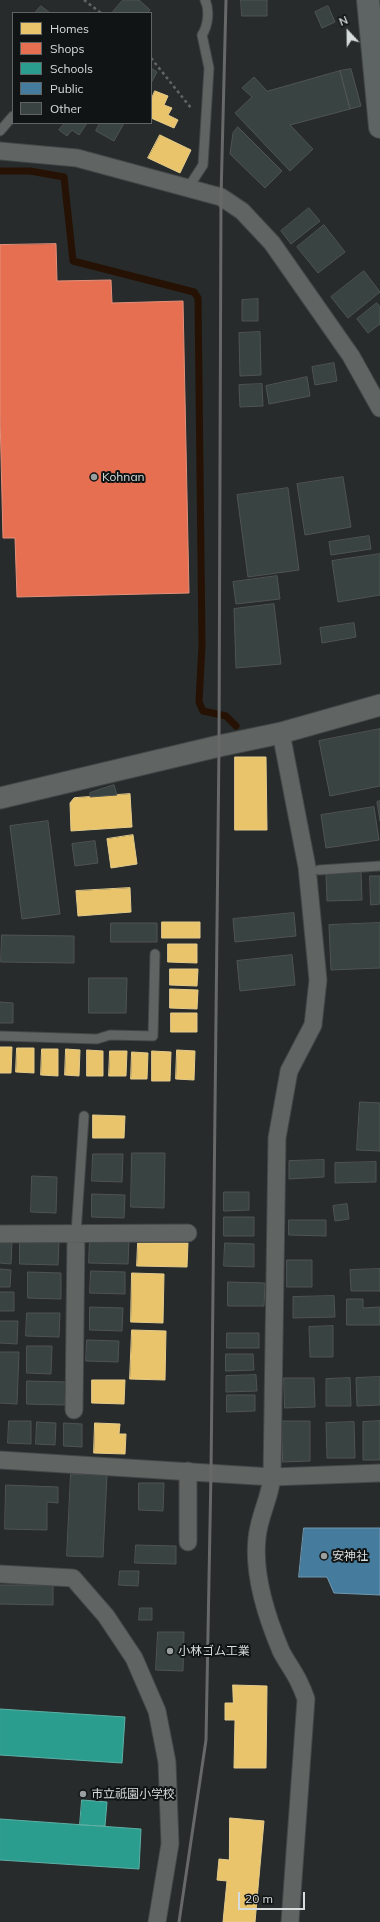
<!DOCTYPE html>
<html>
<head>
<meta charset="utf-8">
<style>
  body { margin:0 }
  #map { position:relative; width:380px; height:1922px; overflow:hidden; background:#272b2b; font-family:Mulish,sans-serif }
  canvas { display:block }
  .legend { position:absolute; left:12px; top:12px; width:140px; height:112px; box-sizing:border-box; background:#111414; border:1px solid #606464; margin:0; padding:5px 7px; list-style:none; font-size:12px; color:#d7dcdc }
  .legend li { display:flex; align-items:center; gap:8px; height:20px }
  .legend b { width:20px; border:1px solid #606464 }
  .north { position:absolute; left:328px; top:12px; width:40px; height:40px; -webkit-text-stroke:3px #111414; paint-order:stroke; rotate:338deg; font-size:11px; font-weight:700; line-height:16px; text-align:center; color:#d7dcdc }
  .north::after { content:''; display:block; margin:auto; width:14px; height:18px; background:#d7dcdc; clip-path:polygon(50% 0,100% 100%,50% 72%,0 100%) }
  .scale { position:absolute; left:238px; top:1892px; width:67px; height:18px; box-sizing:border-box; border:2px solid #d7dcdc; border-top:0; padding-left:5px; font-size:12px; line-height:14px; white-space:nowrap; color:#d7dcdc; -webkit-text-stroke:3px #111414; paint-order:stroke }
</style>
</head>
<body>
<div id="map">
<canvas width="380" height="1922"></canvas>
<ul class="legend">
<li><b style="height:11px;background:#e9c46a"></b>Homes</li>
<li><b style="height:11px;background:#e76f51"></b>Shops</li>
<li><b style="height:11px;background:#2a9d8f"></b>Schools</li>
<li><b style="height:11px;background:#457b9d"></b>Public</li>
<li><b style="height:11px;background:#384342"></b>Other</li>
</ul>
<div class="north">N</div>
<div class="scale">20 m</div>
</div>
<script>
const context = document.querySelector('canvas').getContext('2d');
context.lineJoin = 'round';
function fill(path, color) {
  context.fillStyle = color;
  context.fill(path, 'evenodd');
}
function trace(path, color, width, dash) {
  context.strokeStyle = color;
  context.lineWidth = width;
  context.lineCap = dash ? 'butt' : 'round';
  context.setLineDash(dash || []);
  context.stroke(path);
}
function write(font, color, halo, rows, align = 'center') {
  context.font = font + ' Mulish,"Noto Sans JP",sans-serif';
  context.lineWidth = 4;
  context.setLineDash([]);
  context.textBaseline = 'middle';
  context.strokeStyle = halo;
  context.fillStyle = color;
  for (const [text, x, y, turn = 0] of rows) {
    context.save();
    context.translate(x, y);
    context.rotate((+turn || 0) * Math.PI / 180);
    context.textAlign = isNaN(turn) ? turn : align;
    if (halo) context.strokeText(text, 0, 0);
    context.fillText(text, 0, 0);
    context.restore();
  }
}
const homes = new Path2D(`
  M155,91l13,5 -4,9 8,3 -4,7 10,5 -4,8 -23,-10v-18z
  M160,135l31,15 -11,23 -32,-15z
  M235,757h31l1,73h-32z
  M130,794l2,33 -61,4 -1,-28 4,-5z
  M133,835l4,29 -26,4 -4,-29z
  M130,888l1,24 -53,4 -2,-25z
  M162,922h38v16h-38z
  M168,944h29v19l-29,-1z
  M170,969h28l-1,17 -27,-1z
  M170,989l28,1 -1,19 -27,-1z
  M171,1013h26v19h-26z
  M0,1047h12l-1,26h-11z
  M17,1048h17v25l-18,-1z
  M42,1049h16v27l-17,-1z
  M66,1049l14,1 -1,26 -14,-1z
  M87,1050l16,1v25h-16z
  M177,1050l18,1 -1,29 -18,-1z
  M110,1051h17l-1,25h-17z
  M152,1051l19,1 -1,29h-18z
  M132,1052l16,1 -1,26h-16z
  M93,1115l32,1 -1,22h-31z
  M138,1243h50l-1,24 -50,-1z
  M132,1273l32,1 -1,49 -32,-1z
  M132,1330l34,1 -1,49 -35,-1z
  M92,1380h33l-1,24 -32,-1z
  M95,1423l25,1 -1,10h7l-1,20 -31,-1z
  M233,1685l34,1 -1,82h-32l1,-48h-10v-17h8z
  M230,1818l34,3 -9,101h-32l4,-41 -10,-1 2,-21 10,1z`);
fill(homes, '#e9c46a');
trace(homes, '#e4cb8c', 1);
const shops = new Path2D(`
  M56,244l1,37 54,-1 1,23 71,-2 6,292 -172,4 -2,-59h-12l-3,-123v-170z`);
fill(shops, '#e76f51');
trace(shops, '#e2907b', 1);
const schools = new Path2D(`
  M0,1709l125,8 -3,46 -122,-8z
  M82,1800l25,2 -2,24 -25,-1z
  M0,1819l141,10 -2,40 -139,-9z`);
fill(schools, '#2a9d8f');
trace(schools, '#5eb0a6', 1);
const public = new Path2D(`
  M304,1528h76v67l-46,-2 -7,-16h-28z`);
fill(public, '#457b9d');
trace(public, '#7198b0', 1);
trace(new Path2D(`
  M0,171h30l34,6 9,84 121,31 4,6 4,347 -3,57 4,9 23,5 10,10`), '#261204', 7);
const building = new Path2D(`
  M123,0h16l11,10 -3,3h-35z
  M241,0h26v16h-25z
  M41,6l9,7h-15z
  M328,6l7,16 -13,6 -7,-16z
  M151,68l6,4 -6,11z
  M351,69l10,37 -11,3 -10,-38z
  M340,71l10,38 -60,16 23,24 -23,22 -55,-58 17,-16 -10,-9 12,-11 13,14z
  M65,123h22l-8,12 -7,-5 -5,6 -8,-6z
  M100,123h24l-10,18 -18,-10z
  M238,127l44,44 -17,17 -35,-34 3,-21z
  M309,208l11,13 -29,23 -10,-13z
  M324,225l21,27 -27,21 -21,-26z
  M364,271l16,21 -32,26 -17,-21z
  M258,299v22h-16v-21z
  M377,303l3,4v17l-12,9 -11,-14z
  M260,332l1,43 -21,1 -1,-43z
  M334,363l3,18 -22,4 -3,-18z
  M307,377l3,19 -41,8 -3,-18z
  M262,384l1,22 -23,1 -1,-22z
  M343,477l8,50 -46,8 -8,-51z
  M288,488l11,82 -51,7 -11,-82z
  M369,536l2,13 -40,6 -2,-13z
  M380,554v41l-42,7 -6,-41z
  M277,576l3,23 -44,5 -3,-22z
  M274,604l7,60 -45,4 -2,-59z
  M354,623l2,14 -34,6 -2,-15z
  M380,729v57l-50,10 -11,-55z
  M114,785l3,10 -27,2v-4z
  M380,801v20l-3,-19z
  M374,807l5,33 -53,8 -5,-33z
  M48,821l12,93 -38,5 -12,-93z
  M95,841l3,22 -23,3 -3,-22z
  M361,873l1,27 -35,1 -1,-27z
  M370,876h10v28l-9,1z
  M294,913l2,23 -61,6 -2,-23z
  M111,923h46v19h-46z
  M380,923v45l-49,2 -2,-45z
  M2,935l72,1v27l-73,-1z
  M292,955l3,30 -55,6 -3,-30z
  M89,978h38l-1,35h-37z
  M0,1002l13,1v20h-13z
  M360,1102l20,1v48l-23,-1z
  M132,1153h33l-1,55 -33,-1z
  M93,1154h30l-1,28 -30,-1z
  M324,1160v17l-35,2v-18z
  M376,1162v20l-41,1v-20z
  M32,1176l25,1 -1,36 -25,-1z
  M224,1192h25v18l-25,1z
  M92,1194l33,1 -1,23 -32,-1z
  M347,1204l2,15 -14,2 -2,-15z
  M224,1217h30v19h-30z
  M289,1220h37v16l-37,-1z
  M90,1239l39,1 -1,24 -39,-1z
  M20,1240l39,1 -1,24 -38,-1z
  M0,1241h12l-1,23 -11,-1z
  M225,1243l29,1v23l-30,-1z
  M287,1260h25v27h-25z
  M0,1269l11,1 -1,17h-10z
  M380,1269v22h-29l-1,-21z
  M91,1271l34,1v22l-35,-1z
  M28,1272l33,1v26l-33,-1z
  M228,1282l37,1 -1,23h-36z
  M0,1292h14v19h-14z
  M334,1296l1,21 -42,1v-21z
  M347,1299h16v9l17,-1v18h-33z
  M90,1307l33,1 -1,23 -32,-1z
  M27,1313h33l-1,24 -33,-1z
  M0,1321h18l-1,23 -17,-1z
  M333,1326v31h-23l-1,-30z
  M227,1333h32v15h-32z
  M87,1340l32,1 -1,21 -32,-1z
  M27,1346h25l-1,28 -24,-1z
  M0,1352h19l-2,52 -17,-1z
  M226,1354h27l1,16 -28,1z
  M256,1375l1,16 -31,1v-16z
  M380,1377v28l-23,1 -1,-28z
  M284,1378h30l1,29 -30,1z
  M350,1378l1,28h-25v-27z
  M27,1381l39,1 -1,23 -38,-1z
  M227,1395h28v16l-28,1z
  M9,1421h22v23l-23,-1z
  M282,1421h28v40l-27,1z
  M380,1421v39h-17v-38z
  M37,1422l19,1 -1,22 -19,-1z
  M354,1422l1,36h-28l-1,-35z
  M64,1423l18,1v23l-18,-1z
  M71,1474l36,1 -4,82 -36,-1z
  M139,1483h25l-1,28 -24,-1z
  M6,1485l52,2v16l-11,-1v28l-42,-1z
  M136,1545l40,1v18l-41,-1z
  M120,1571h19l-1,15 -19,-1z
  M0,1585h53v20l-53,-1z
  M140,1608h12v12h-13z
  M158,1632h26l-1,39 -27,-1z`);
fill(building, '#384342');
trace(building, '#505353', 1);
const service = new Path2D(`
  M0,131l13,-15
  M188,188l15,-23 6,-97 -7,-33c6,-9 8,-25 3,-35
  M319,870l61,-4
  M0,1036l97,3 13,-4 43,1 2,-82
  M76,1233l8,-117`);
const minor = new Path2D(`
  M0,151l77,7 144,39 21,14 30,32 79,113 29,52
  M281,733l26,134 11,113 -5,45 -24,46 -12,67 -5,339c-2,21 -13,39 -15,61 -4,36 10,80 24,113 5,10 12,19 17,29 3,6 6,13 8,19l-16,223
  M0,1234l188,-1
  M74,1410l2,-177
  M0,1460l272,17 108,-4
  M188,1471v71
  M0,1574l73,4 33,38 28,42 23,53 10,51 3,82 -13,78`);
const tertiary = new Path2D(`
  M0,798l219,-52 62,-13 99,-28`);
const secondary = new Path2D(`
  M368,0l12,127`);
trace(service, '#444747', 11);
trace(minor, '#444747', 19);
trace(tertiary, '#444747', 23);
trace(secondary, '#444747', 24);
trace(new Path2D(`
  M84,0l17,13
  M151,58l40,50`), '#626565', 2.5, [3, 3]);
trace(service, '#606463', 9);
trace(minor, '#606463', 17);
trace(tertiary, '#606463', 21);
trace(secondary, '#5e6463', 22);
trace(new Path2D(`
  M179,1922l27,-182 5,-268 8,-726 2,-549 5,-197`), '#676969', 3);
for (const [x, y, r, color] of [
  [94,477,4,"#999e9e"],
  [324,1556,4,"#999e9e"],
  [170,1651,4,"#999e9e"],
  [83,1794,4,"#999e9e"]
]) {
  const dot = new Path2D();
  dot.arc(x, y, r, 0, 2 * Math.PI);
  context.fillStyle = color;
  context.fill(dot);
  trace(dot, '#111414', 1.5);
}
write('12px', '#d7dcdc', '#111414', [
  ["Kohnan",102,477],
  ["安神社",332,1556],
  ["小林ゴム工業",178,1651],
  ["市立祇園小学校",91,1794]
], 'left');
</script>
</body>
</html>
